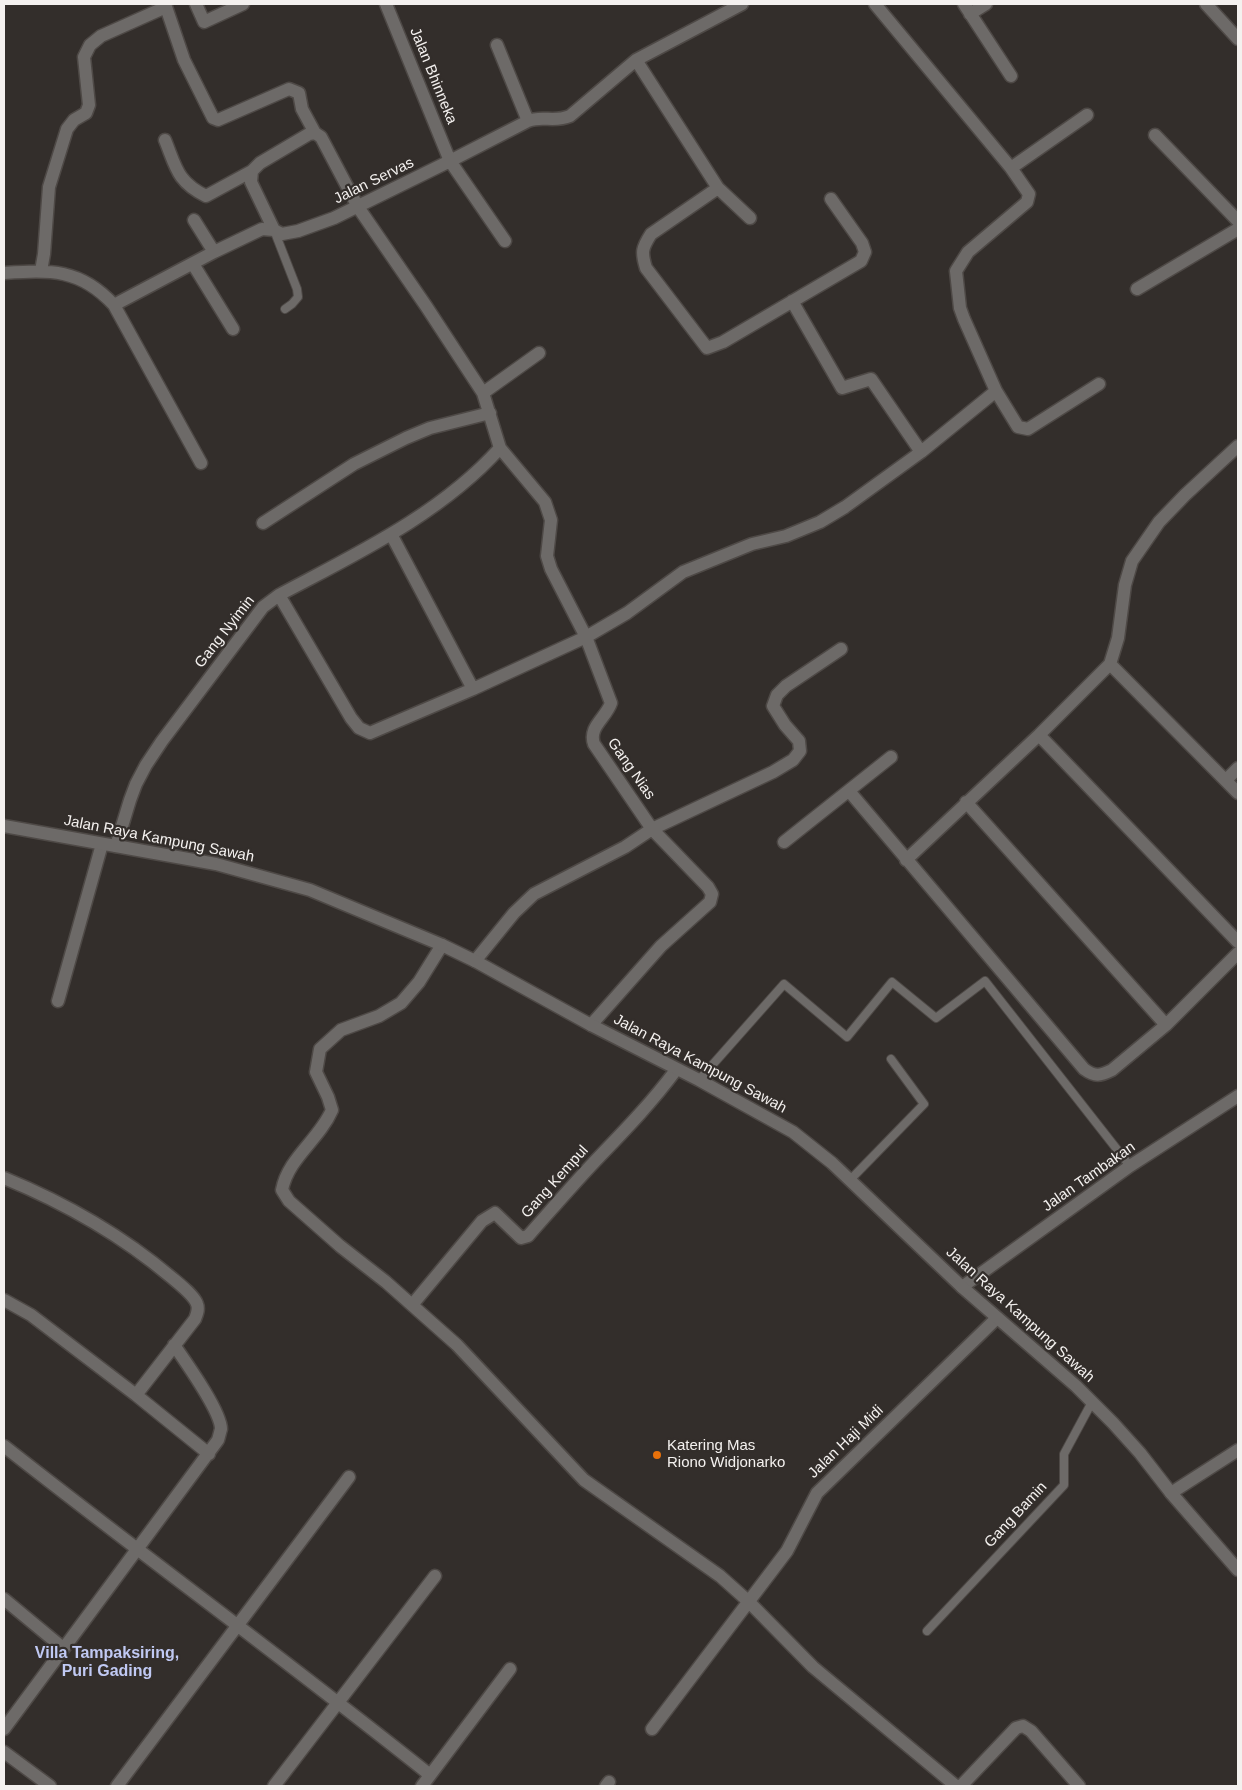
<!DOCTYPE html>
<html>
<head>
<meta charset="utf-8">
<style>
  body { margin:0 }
  #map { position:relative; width:1242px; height:1790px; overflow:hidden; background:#332e2b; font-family:Helvetica,sans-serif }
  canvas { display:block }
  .frame { position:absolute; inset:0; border:5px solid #f4f1ef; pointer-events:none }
</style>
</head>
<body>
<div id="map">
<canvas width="1242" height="1790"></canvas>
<div class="frame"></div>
</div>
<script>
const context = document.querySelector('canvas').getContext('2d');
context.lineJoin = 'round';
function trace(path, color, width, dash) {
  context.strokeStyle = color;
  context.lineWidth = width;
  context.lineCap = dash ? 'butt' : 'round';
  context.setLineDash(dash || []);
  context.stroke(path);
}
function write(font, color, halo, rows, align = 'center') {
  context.font = font + ' Helvetica,sans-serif';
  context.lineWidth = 4.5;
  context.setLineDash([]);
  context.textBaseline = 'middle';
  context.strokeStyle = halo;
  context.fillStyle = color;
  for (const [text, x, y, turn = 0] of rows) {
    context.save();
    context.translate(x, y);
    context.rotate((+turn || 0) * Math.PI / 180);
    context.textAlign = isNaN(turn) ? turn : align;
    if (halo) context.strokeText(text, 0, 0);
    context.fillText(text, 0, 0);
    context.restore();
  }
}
const service = new Path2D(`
  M274,230l23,59 1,8 -6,7 -7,5
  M699,1080l85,-96 63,53 45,-55 44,36 49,-37 145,185
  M850,1180l74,-76 -33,-45
  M927,1631l137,-146v-31l28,-52`);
const minor = new Path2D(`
  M165,4l19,56 29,58 5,2 71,-31 10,4 3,16 13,24
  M196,4l8,18 39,-18
  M386,4l64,157 55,80
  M875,4l136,164 18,26 -2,8 -59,50 -12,19 4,37 4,11 32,72 22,36 10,2 71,-45
  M964,4l47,72
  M1206,4l32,35
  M970,14l16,-10
  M497,45l31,76
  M636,60l82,128 -67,46c-9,14 -10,18 -5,34l61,80 16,-6 138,-81 4,-9 -3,-9 -31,-44
  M1155,135l83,86
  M165,140c11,27 12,42 41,56l46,-25
  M1011,168l76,-53
  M718,188l32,30
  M194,220l20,32
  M274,230l-23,-48 1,-11 8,-8 49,-29 6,-1 6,4 37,70 68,99 57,87 17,55 45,54 6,18 -4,36 4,13 35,68 25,66c-5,15 -23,24 -17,41l58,85 -27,18 -91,47 -20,19 -39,48
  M193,264l40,65
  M41,271l3,-17 5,-67 18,-58 7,-9 12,-7 3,-8 -5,-48 6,-12 11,-9 65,-29
  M4,273c46,-3 76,-5 110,32l100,-53 48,-23 12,1 8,4 16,-3 36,-13 116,-57 78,-40c15,-6 25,2 42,-5l66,-56 106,-56
  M1137,289l101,-60
  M792,301l50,87 29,-9 50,73
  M114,305l87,158
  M483,393l56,-40
  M263,523l91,-59 52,-26 24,-10 60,-15
  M391,534l82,155
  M279,595l72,123 8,10 11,5 103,-44 113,-52 41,-24 56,-41 69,-28 34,-8 34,-14 25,-15 76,-55 75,-61
  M1110,664l128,129
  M1039,735l199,207
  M1226,780l12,-12
  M849,791l235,278c11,8 16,7 28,1l54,-45 72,-72
  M966,802l200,223
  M784,842l107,-85
  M116,846l14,-46 6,-16 10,-19 16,-24 101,-134 16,-12c77,-41 162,-81 221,-147
  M906,860l133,-125 71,-71 8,-26 7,-53 7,-24 27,-39 26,-27 53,-49
  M442,945l-23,37 -18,21 -22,13 -38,14 -21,19 -4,23 12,25 4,13c-13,30 -44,48 -50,80l7,11 51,45 46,36 71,63 127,135 136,96 28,25 65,66 143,119
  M58,1001l44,-157
  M591,1025l70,-79 49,-44 2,-8 -4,-7 -56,-58 121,-57 20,-12 7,-9 -1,-10 -14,-16 -12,-19 4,-11 9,-9 55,-37
  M4,1178c61,25 116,56 167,99 7,6 23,18 26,27 2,5 0,10 -2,15l-59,76
  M962,1287l168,-121 108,-70
  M4,1300l27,15 105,80 73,59
  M412,1305l70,-84 13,-8 26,25 7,-2c24,-27 47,-54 72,-80 28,-29 52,-54 76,-86
  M4,1446c141,111 286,217 426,329
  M1171,1493l67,-43
  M4,1599l59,49
  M4,1729l214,-289c1,-3 2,-8 3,-11 0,-18 -36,-68 -47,-84
  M652,1729l135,-178 30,-58 180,-175
  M4,1752l46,34
  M117,1786l232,-309
  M274,1786l161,-210
  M422,1786l88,-117
  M606,1786l3,-4
  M961,1786l55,-58 7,-2 8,5 48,55`);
const tertiary = new Path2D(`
  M4,826l212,38 94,26 132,55 33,16 116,64 108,55 94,52 39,31 130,124 114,99 37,37 27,30 31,40 67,77`);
trace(service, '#4e4946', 10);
trace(minor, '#4e4946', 15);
trace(tertiary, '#4e4946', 15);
trace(service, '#6d6a68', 8);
trace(minor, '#6d6a68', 12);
trace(tertiary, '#6d6a68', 12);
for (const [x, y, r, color] of [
  [657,1455,5,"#e8710a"]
]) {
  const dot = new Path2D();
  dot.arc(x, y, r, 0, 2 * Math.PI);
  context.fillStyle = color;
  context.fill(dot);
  trace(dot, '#332e2b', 2);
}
write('15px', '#f4f1ef', '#332e2b', [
  ["Jalan Bhinneka",433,76,68],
  ["Jalan Servas",374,181,-26],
  ["Gang Nyimin",225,632,-52],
  ["Gang Nias",631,769,55],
  ["Jalan Raya Kampung Sawah",159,839,11],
  ["Jalan Raya Kampung Sawah",700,1064,28],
  ["Jalan Tambakan",1089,1177,-35],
  ["Gang Kempul",555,1182,-48],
  ["Jalan Raya Kampung Sawah",1020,1315,42],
  ["Jalan Haji Midi",846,1442,-44],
  ["Gang Bamin",1016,1515,-47]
]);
write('15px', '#f4f1ef', '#332e2b', [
  ["Katering Mas",667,1446],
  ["Riono Widjonarko",667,1463]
], 'left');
write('bold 16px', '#c0c9f3', '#332e2b', [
  ["Villa Tampaksiring,",107,1654],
  ["Puri Gading",107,1672]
]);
</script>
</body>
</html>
